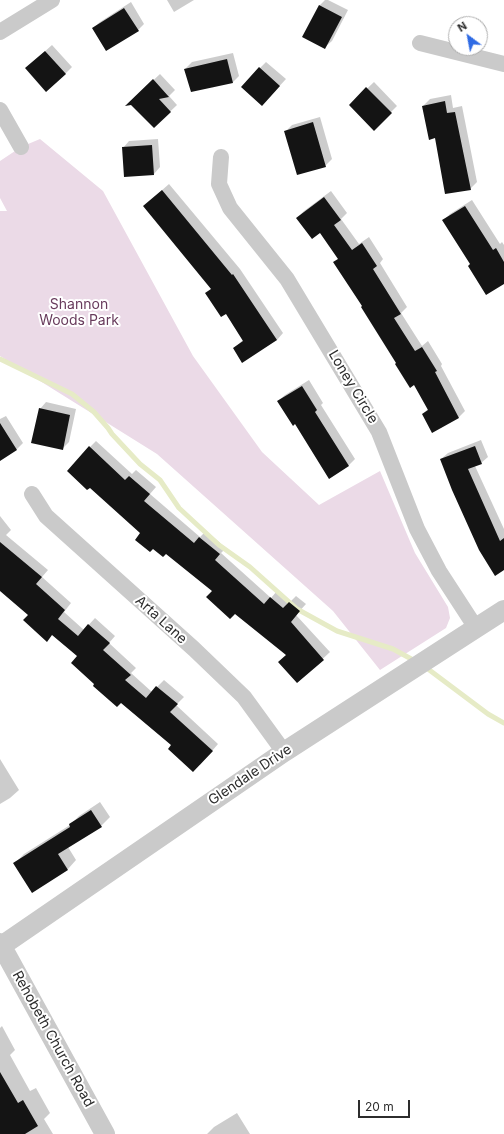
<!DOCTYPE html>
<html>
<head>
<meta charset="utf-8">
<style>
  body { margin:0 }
  #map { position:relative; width:504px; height:1134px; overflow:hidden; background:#fff; font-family:Inter,sans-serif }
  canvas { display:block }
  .north { position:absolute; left:448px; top:16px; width:40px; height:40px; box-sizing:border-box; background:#fff; border:1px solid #ababab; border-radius:50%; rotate:328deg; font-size:11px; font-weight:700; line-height:16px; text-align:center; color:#2d2d2d }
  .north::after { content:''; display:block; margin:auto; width:14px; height:18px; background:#2f6be4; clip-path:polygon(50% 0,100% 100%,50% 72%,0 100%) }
  .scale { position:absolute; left:358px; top:1100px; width:52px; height:18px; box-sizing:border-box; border:2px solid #2d2d2d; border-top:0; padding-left:5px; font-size:12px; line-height:14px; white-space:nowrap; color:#2d2d2d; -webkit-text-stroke:3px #fff; paint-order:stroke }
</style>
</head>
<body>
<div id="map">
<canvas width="504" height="1134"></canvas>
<div class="north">N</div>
<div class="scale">20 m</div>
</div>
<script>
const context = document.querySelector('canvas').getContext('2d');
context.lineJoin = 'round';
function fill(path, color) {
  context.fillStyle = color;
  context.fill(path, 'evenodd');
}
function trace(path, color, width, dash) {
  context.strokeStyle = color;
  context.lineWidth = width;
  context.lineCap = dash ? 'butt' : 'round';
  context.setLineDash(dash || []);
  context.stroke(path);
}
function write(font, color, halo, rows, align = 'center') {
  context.font = font + ' Inter,sans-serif';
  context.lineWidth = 4;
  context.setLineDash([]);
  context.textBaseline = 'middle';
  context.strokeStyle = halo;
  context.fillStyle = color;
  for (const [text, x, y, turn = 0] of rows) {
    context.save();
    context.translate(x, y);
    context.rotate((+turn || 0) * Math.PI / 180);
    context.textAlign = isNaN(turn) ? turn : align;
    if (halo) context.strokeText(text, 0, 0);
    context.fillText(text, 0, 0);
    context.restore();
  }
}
fill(new Path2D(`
  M40,139l63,52 90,165 69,96 57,53 61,-34 35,82 33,54 2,11 -4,10 -66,42 -47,-59 -176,-157 -157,-98v-145h7l-7,-13v-37l21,-14z`), '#ebdae7');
fill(new Path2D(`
  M167,0h27l-20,12z
  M325,0h3l20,10 -16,31 -7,6 -6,-41z
  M131,2l13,22 -6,6 -45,-2 7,-6z
  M52,45l20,22 -7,7 -32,-12z
  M233,53l6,23 -7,7 -47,-14 7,-7z
  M266,62l20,17 -24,26 -2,-37z
  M160,74l15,16 -6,6 8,9 -23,22 -22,-24 -4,1z
  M374,82l23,24 -23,23 -24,-24z
  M451,95l2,13 9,-2 15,76 -7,7 -34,-52 -13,-31 7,-7z
  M320,117l12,42 -7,7 -39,-35 6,-6z
  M158,139l2,28 -6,7 -31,-26 6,-7z
  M169,184l71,85 43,64 -6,7 -34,21 -9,-13 9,-8 -17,-28 -20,-18 6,-6 -68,-82z
  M331,191l16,22 -6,6 18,25 10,-7 14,22 -3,4 27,44 -6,6 21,33 6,-5 14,23 -1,2 24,45 -6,6 -26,15 -10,-18 5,-5 -13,-25 -18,-21 -34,-57 -28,-44 4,-4 -19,-27 -23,-13 7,-7z
  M472,200l28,44 2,-2 2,3v38l-33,-19 -27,-44 6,-6z
  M309,380l14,23 -2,2 34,54 -6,6 -20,12 -34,-54 -17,-22 7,-6z
  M46,402l30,7 -7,33 -7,7 -22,-40z
  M6,416l17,27 -6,6 -17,11v-41z
  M481,440l7,17 -7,6 -6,3 29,63v40l-63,-110 7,-6z
  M96,441l36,33 4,-4 20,17 -6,7 50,43 6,-6 20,17 -5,5 50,45 6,-7 13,11 6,-6 10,8 -10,11 34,37 -32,30 -11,-27 -74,-64 -71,-58 -52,-86z
  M0,516l11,14 -5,5 42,35 -6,7 29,26 -7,9 20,18 11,-12 20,18 -6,7 27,25 -5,5 21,19 12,-12 20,17 -8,8 42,39 -18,21 -79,-64 -25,-17 -18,-28 -78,-66z
  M0,759l19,31 -9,8 -10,6z
  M100,802l10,15 -9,9 -33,21 8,13 -8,9 -53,-6 9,-9 46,-29 9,-9z
  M2,1026l13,24 -5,5 20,36 6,-3 14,25 -6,6 9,15h-53v-106z
  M237,1113l13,21h-43l7,-7z`), '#0003');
trace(new Path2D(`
  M0,359l72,35 22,18 14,16 4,6 28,30 20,16 19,28 40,37 31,22 47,42 40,22 56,18 22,12
  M424,666l64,48 16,9`), '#e6ebc6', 5);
fill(new Path2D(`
  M319,5l23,12 -17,32 -23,-12z
  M124,8l15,23 -33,20 -14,-23z
  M45,51l21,23 -20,18 -21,-24z
  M227,59l6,24 -42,9 -7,-23z
  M259,67l21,19 -18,20 -21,-19z
  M153,79l16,18 -10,2 12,13 -17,16 -23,-23 -6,1z
  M366,87l26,26 -18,18 -25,-26z
  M445,101l2,12 8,-1 16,78 -26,4 -10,-56 -6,2 -7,-34z
  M313,122l13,45 -29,8 -13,-44z
  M152,145l2,30 -30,2 -2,-30z
  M162,190l70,85 1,-1 44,66 -35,23 -9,-15 10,-7 -17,-27 -5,3 -16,-24 6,-4 -68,-83z
  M324,197l17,23 -7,5 18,25 10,-7 15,23 -4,3 28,45 -7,4 21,33 7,-4 15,24 -2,1 24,46 -27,15 -10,-19 6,-4 -14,-25 -4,3 -15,-24 1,-1 -35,-56 1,-1 -29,-44 5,-3 -18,-26 -8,6 -16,-21z
  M465,206l28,44 3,-2 8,14v22l-18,11 -18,-29 2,-2 -28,-44z
  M302,386l15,24 -2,2 34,54 -20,13 -34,-55 -2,2 -16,-25z
  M39,408l31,7 -7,35 -32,-7z
  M0,423l17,27 -17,11z
  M89,446l36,34 4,-4 21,18 -6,7 50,42 5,-6 21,17 -5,6 49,44 6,-7 13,11 6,-6 11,9 -9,11 33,38 -27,23 -19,-21 8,-7 -51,-41 -5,5 -24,-22 6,-6 -46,-37 -3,3 -10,-8 -3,3 -15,-12 5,-7 -50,-45 -3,2 -20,-19z
  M475,446l7,18 -14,5 32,72 4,-3v32l-9,6 -16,-26 -27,-60 -12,-31z
  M0,542l42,35 -6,7 29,26 -7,9 20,17 10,-12 22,19 -7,7 28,25 -6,5 21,18 10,-12 22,18 -8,8 43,39 -20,21 -25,-23 3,-4 -50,-42 -4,4 -24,-21 1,-2 -23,-21 6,-7 -25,-21 -5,7 -24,-22 5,-5 -28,-24z
  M91,810l11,17 -44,27 10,16 -36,23 -19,-30 57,-36 -1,-3z
  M0,1072l18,31 5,-3 15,26 -13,8h-25z`), '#141414');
trace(new Path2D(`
  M0,32l52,-32
  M420,43l84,21
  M0,110l21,37
  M221,157l-2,27 11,24 57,71 92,153 38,97 22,42 37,57
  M32,494l14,22 148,133 50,48 40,55`), '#cacaca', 16);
trace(new Path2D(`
  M0,943l105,191
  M0,947l284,-195 192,-124 28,-18`), '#cacaca', 20);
write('14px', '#683b5c', '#fff', [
  ["Shannon",79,305],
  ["Woods Park",79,321]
]);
write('14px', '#2d2d2d', '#fff', [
  ["Loney Circle",353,387,59],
  ["Arta Lane",161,620,42],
  ["Glendale Drive",250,775,-34],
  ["Rehobeth Church Road",53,1039,61]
]);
</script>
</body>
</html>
